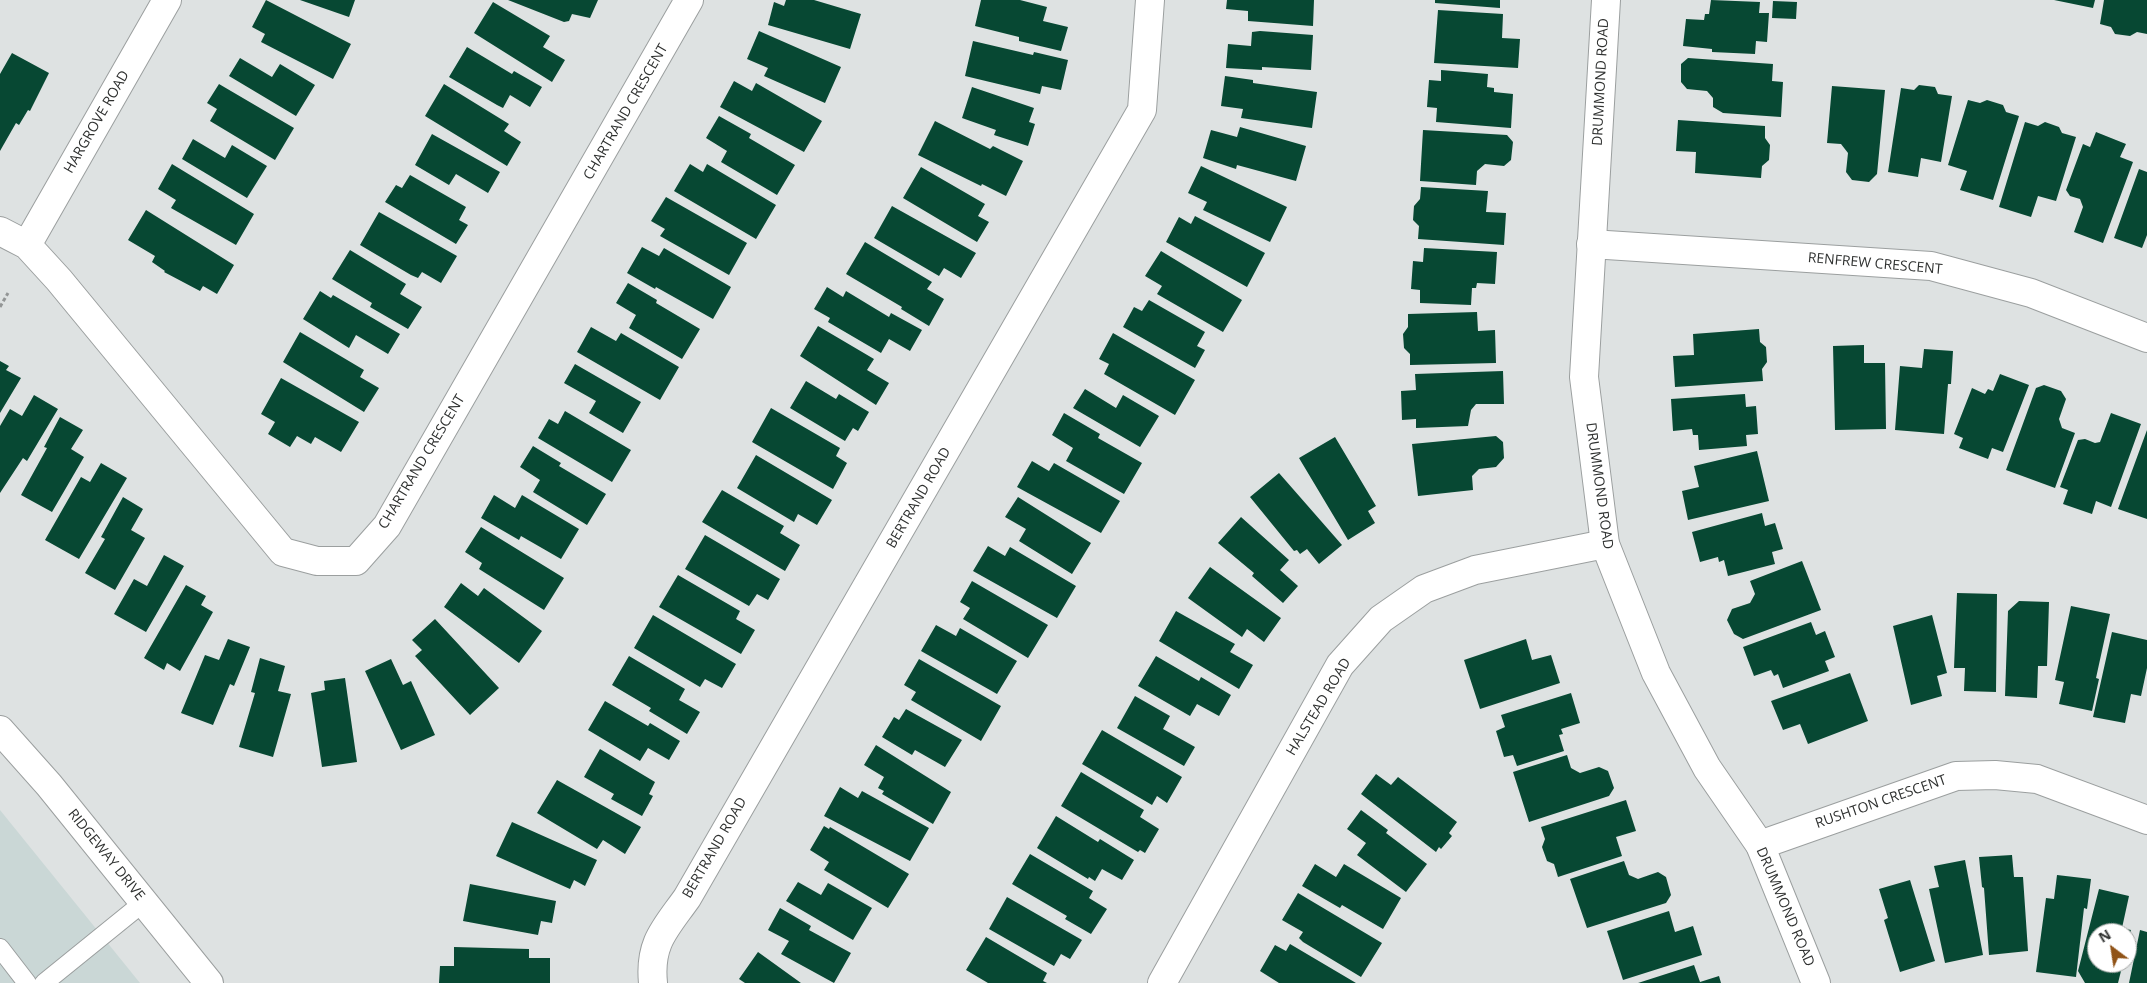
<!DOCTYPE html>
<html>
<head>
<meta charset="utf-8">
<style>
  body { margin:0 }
  #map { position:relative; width:2147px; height:983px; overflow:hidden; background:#dee2e2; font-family:"Open Sans",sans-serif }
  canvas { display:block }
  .north { position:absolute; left:2087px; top:923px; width:50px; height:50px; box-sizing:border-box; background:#fff; border:1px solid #acadac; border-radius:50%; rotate:329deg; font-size:14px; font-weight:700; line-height:20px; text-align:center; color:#2f3130 }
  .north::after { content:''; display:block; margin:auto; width:18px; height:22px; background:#905317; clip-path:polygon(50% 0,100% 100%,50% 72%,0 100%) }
</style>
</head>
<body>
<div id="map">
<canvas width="2147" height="983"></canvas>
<div class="north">N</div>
</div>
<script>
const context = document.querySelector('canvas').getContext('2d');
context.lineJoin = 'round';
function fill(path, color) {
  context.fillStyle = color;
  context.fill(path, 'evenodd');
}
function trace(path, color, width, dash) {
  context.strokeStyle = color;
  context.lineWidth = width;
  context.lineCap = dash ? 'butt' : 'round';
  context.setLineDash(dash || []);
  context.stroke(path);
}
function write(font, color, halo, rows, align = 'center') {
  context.font = font + ' "Open Sans",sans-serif';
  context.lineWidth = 5;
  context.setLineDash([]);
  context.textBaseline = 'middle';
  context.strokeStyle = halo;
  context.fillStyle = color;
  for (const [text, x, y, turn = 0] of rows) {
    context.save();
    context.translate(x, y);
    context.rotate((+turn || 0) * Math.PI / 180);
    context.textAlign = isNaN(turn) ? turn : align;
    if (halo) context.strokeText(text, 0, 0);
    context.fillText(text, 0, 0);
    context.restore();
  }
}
fill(new Path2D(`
  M0,810l140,173h-140z`), '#cad7d6');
fill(new Path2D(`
  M266,0l85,44 -18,35 -72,-37 4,-8 -13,-7z
  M300,0h55l-6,17z
  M508,0h90l-8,18 -18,-4 -3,7 -5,1z
  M786,0h28l47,14 -11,35 -82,-24 6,-23 10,4z
  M981,0h39l27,7 -4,14 25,6 -7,24 -42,-10v-4l-44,-11z
  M1227,0h87l-1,26 -65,-5v-10l-22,-2z
  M1435,0h65v8l-65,-5z
  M1711,0l49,2 -1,11h10l-2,29 -11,-1 -1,13 -43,-2v-3l-29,-3 3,-27 18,1 1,-6h4z
  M2054,0h41l-2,8z
  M2104,0h43v34l-10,-2 -7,4 -15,-2 -4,-7 -11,-3z
  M1773,1l24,1 -1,17 -24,-1z
  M493,2l57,34 -7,11 22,13 -13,22 -78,-49z
  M1438,10l65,4 -1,24 18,1 -2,29 -84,-5z
  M759,31l82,36 -16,36 -61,-27 4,-8 -21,-9z
  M1260,31l53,4 -2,35 -49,-3v3l-36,-2 2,-24 23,2 1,-14z
  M973,41l60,14 1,-3 34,8 -7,30 -19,-4 -2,8 -75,-18z
  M467,47l45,27 2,-3 28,16 -12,20 -20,-12 -7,13 -6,-3 -48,-28z
  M12,53l37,20 -19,38 -2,-1 -9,15 -3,-2 -16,28v-77z
  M240,58l32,19 8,-13 35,21 -19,31 -67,-40z
  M1688,58l85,6 -1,17 11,1 -2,35 -58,-4 -10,-6v-9l-6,-7 -20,-2 -6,-7v-18z
  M1441,70l47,4 -1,13 7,1v4l19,2 -2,34 -75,-6 1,-14 -10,-1 2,-27 12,1z
  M1225,76l28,4v3l64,9 -5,36 -71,-10 2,-9 -22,-3z
  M734,81l18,10 4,-8 66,38 -18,31 -84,-45z
  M219,84l75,44 -19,32 -65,-39 7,-12 -10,-6z
  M444,84l65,40 -5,7 17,11 -14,24 -82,-50z
  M1919,85l16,2 3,7 14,2 -11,66 -20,-4 -3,19 -30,-5 13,-84 13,2z
  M1832,86l53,4 -8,84 -8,8 -17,-2 -6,-8 2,-19 -7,-9 -14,-1z
  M972,87l62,21 -5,14 6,2 -7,22 -34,-11 2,-5 -34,-12z
  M1968,100l12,3 7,-3 16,5 3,7 13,4 -26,84 -33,-10 7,-19 -19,-6z
  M719,116l32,18 -2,4 46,27 -18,30 -56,-33 6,-11 -21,-13z
  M1678,120l87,6v12l5,7 -1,15 -7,6 -1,12 -66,-5 1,-21 -20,-1z
  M935,121l55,28 3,-3 30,15 -17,35 -24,-12 -1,2 -63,-31z
  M2025,122l13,4 7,-4 14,5 3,6 14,4 -20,64 -18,-5 -7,21 -32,-10z
  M1240,127l66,19 -10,35 -59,-16 -1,4 -33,-11 8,-28 26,7z
  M1423,130l84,5 6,7 -2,18 -7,6 -19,-2 -8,7 -1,14 -56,-4z
  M2096,132l30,12 -6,13 13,5 -30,81 -29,-11 9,-25 -3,-8 -10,-3 -4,-6 17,-46 7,3z
  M432,134l68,38 -12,21 -32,-19 -7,11 -34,-20z
  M193,139l32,19 7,-13 35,21 -20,32 -65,-39z
  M172,164l82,50 -18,31 -65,-37 5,-8 -18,-11z
  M690,164l13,8 4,-8 69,41 -20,34 -82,-48z
  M1201,166l86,41 -17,35 -67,-32 4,-8 -19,-9z
  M921,167l64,37 -7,12 11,6 -12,20 -74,-44z
  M2139,169l8,3v63l-5,13 -28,-10z
  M410,175l56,32 -7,13 9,5 -12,19 -71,-42 11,-17 6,3z
  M1421,187l67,4 -2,21 20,1 -2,32 -86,-6 1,-13 -6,-6 1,-14 6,-7z
  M666,197l81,46 -18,32 -69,-39 5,-7 -14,-8z
  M892,206l84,47 -15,25 -17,-10 -5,8 -65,-38z
  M146,210l88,55 -17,29 -14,-8 -3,5 -36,-19 1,-1 -13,-9 3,-6 -27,-16z
  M379,212l78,44 -16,27 -19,-11 -4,6 -7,-3 -51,-30z
  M1195,216l70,37 -18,34 -81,-45 13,-25 12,7z
  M865,242l67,40 -5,7 17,10 -15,27 -28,-17 1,-2 -56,-33z
  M642,247l17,9 5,-8 67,39 -18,32 -57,-32 -1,2 -28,-16z
  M1424,248l73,4 -2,32 -18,-1 -1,5h-4l-1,17 -51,-2v-13l-9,-1 2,-28 10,1z
  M350,250l56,34 -6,10 22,13 -14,22 -38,-22 2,-4 -40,-24z
  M1161,251l81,49 -19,32 -66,-38 5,-8 -17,-10z
  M628,283l29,17 -1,3 44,26 -18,30 -53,-31 7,-13 -20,-12z
  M827,287l16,10 3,-6 43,26 2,-4 31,17 -12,21 -21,-12 -8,14 -53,-31 2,-4 -16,-9z
  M320,291l11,7 2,-3 67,39 -12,20 -32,-19 -7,13 -46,-29z
  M1149,300l56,32 -8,14 8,4 -10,18 -72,-41 11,-20 8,4z
  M1477,312l1,19 17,-1 1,33 -86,2v-11l-6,-6 -1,-14 5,-7v-13z
  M818,326l56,33 -7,11 22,13 -13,22 -76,-49z
  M591,327l25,14 5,-8 58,34 -19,33 -83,-48z
  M1759,329l1,13 6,5 1,15 -5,7 1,12 -88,6 -2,-31 21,-1 -1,-21z
  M300,332l64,38 -4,7 19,11 -15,24 -81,-50z
  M1113,333l82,47 -20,35 -71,-41 5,-10 -10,-5z
  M1864,345v18h21l1,66 -51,1 -2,-84z
  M1924,349l29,2 -2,33h-3l-4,50 -49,-4 5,-64 22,2z
  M0,361l9,5 -3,4 15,8 -21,35z
  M575,364l66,38 -18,31 -34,-20 7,-12 -32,-18z
  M1503,371l1,33h-28l-5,6 -3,16 -52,2v-9l-14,1 -1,-29 15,-1 -1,-16z
  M2000,374l29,11 -26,67 -11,-4 -4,11 -29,-11 4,-10 -9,-4 18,-46 13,6 3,-5 5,2z
  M281,378l78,44 -18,30 -26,-15 -4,7 -14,-8 -7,11 -22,-13 7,-12 -14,-8z
  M806,381l30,18 3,-5 30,18 -11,19 -5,-3 -8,13 -55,-33z
  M2044,385l17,6 5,8 -7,20 3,9 13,5 -20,55 -49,-18 30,-82z
  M1085,389l31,19 7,-13 36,21 -19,31 -67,-39z
  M1745,394l1,13 10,-1 2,28 -12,1 1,11 -48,4 -1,-15h-5l-1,-6 -19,2 -2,-32z
  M34,395l24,14 -31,52 -4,-3 -23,35v-67l10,-17 12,7z
  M771,408l69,40 -4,8 11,7 -14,26 -81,-47z
  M565,411l66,39 -19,32 -74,-44 11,-19 9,5z
  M1064,413l36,21 -2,4 44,25 -18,31 -58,-33 7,-13 -21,-13z
  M2111,413l30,11 -30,83 -15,-6 -4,13 -29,-10 5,-14 -8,-3 18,-47 7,-1 10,4 5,-1z
  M60,417l23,13 -12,19 13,8 -32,55 -31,-17 26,-47 -3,-1z
  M2147,430v89l-29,-10z
  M1496,436l7,6 1,16 -8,9 -17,2 -7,7 1,14 -55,6 -6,-52z
  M1335,437l41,69 -8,5 7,12 -27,17 -49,-82z
  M533,446l28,17 -2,3 47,28 -19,31 -54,-33 7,-12 -20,-13z
  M1757,451l12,50 -81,19 -6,-29 17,-4 -5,-21z
  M756,455l76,45 -15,25 -19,-11 -4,8 -57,-34z
  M1032,461l17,10 5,-8 66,38 -19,32 -84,-46z
  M101,463l26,15 -48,81 -34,-19 36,-63 9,5z
  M1279,473l63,72 -23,19 -12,-15 -7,5 -3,-4 -3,1 -44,-54z
  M722,490l62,36 -4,7 20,12 -15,26 -83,-49z
  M494,495l21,13 7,-13 57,34 -18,30 -40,-23 -2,4 -38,-22z
  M123,497l20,12 -12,21 14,8 -30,52 -30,-17 20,-34 -4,-2z
  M1018,497l73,46 -19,31 -53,-33 7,-12 -21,-12z
  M1762,513l3,13 10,-3 8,26 -11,3 3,12 -47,12 -4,-16 -5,2 -1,-5 -18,5 -8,-30z
  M1241,517l48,43 -9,10 18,16 -15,17 -31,-27 2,-3 -36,-30z
  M481,527l83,51 -20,32 -65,-41 3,-6 -17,-11z
  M705,535l75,44 -12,21 -11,-6 -8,12 -64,-37z
  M988,546l17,10 5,-9 66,39 -19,32 -84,-47z
  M164,555l20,11 -38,66 -32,-18 20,-35 13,7z
  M1802,561l19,49 -78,29 -9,-5 -7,-14 5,-11 18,-6 5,-9 -5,-13z
  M1210,567l71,51 -17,24 -17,-13 -5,8 -54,-39z
  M678,575l62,36 -4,8 19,11 -14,24 -82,-47z
  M972,581l76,44 -20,33 -65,-39 7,-11 -10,-6z
  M461,583l17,13 6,-8 58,43 -23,32 -75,-56z
  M186,585l20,11 -5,9 12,7 -33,59 -13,-8 -3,7 -20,-12z
  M1957,593l40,1 -1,98 -32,-1 1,-23h-11z
  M2019,601l30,1 -2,64h-9l-1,32 -32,-2 3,-85z
  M2071,606l39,8 -14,64 3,1 -7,32 -33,-7 5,-22 -9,-2z
  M1176,611l59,33 -5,8 23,13 -14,24 -80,-48z
  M653,615l83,49 -14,24 -17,-9 -5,8 -66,-39z
  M1932,615l15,58 -10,3 5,20 -31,9 -18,-79z
  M435,619l64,69 -29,27 -55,-59 7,-6 -10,-10z
  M1811,622l5,13 9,-4 10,26 -10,4 4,10 -46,17 -5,-14 -4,2 -3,-6 -17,6 -11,-29z
  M936,625l20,11 4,-8 57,33 -20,33 -76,-43z
  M2112,632l35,8v28l-6,28 -10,-2 -6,29 -32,-6z
  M228,639l22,8 -16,39 -4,-2 -17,41 -32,-12 24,-58 14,5z
  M1526,639l6,21 19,-5 9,28 -80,26 -16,-49z
  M629,656l56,33 -6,11 21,12 -13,22 -38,-23 2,-3 -39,-23z
  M1156,656l43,25 2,-4 30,18 -12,21 -22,-12 -7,12 -52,-30z
  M260,658l25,8 -7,25 13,3 -18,63 -34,-10 16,-54 -4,-1z
  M391,659l12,26 8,-4 24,54 -34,15 -36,-79z
  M919,659l82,47 -20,35 -70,-41 5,-8 -12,-7z
  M1850,673l18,48 -60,23 -8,-20 -17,6 -12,-29z
  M345,678l12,84 -35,5 -11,-74 14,-3 -1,-9z
  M1571,693l9,30 -19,6 2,5 -4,1 5,16 -47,15 -4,-11 -9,2 -8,-26 9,-4 -4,-12z
  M1135,696l35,20 -7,13 32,18 -11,19 -67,-38z
  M605,701l43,25 2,-3 30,18 -11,19 -21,-12 -8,13 -52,-31z
  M906,709l56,31 -17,27 -30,-17 -3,5 -30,-18 12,-20 5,3z
  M1102,730l80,47 -15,26 -10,-7 -5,9 -70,-41z
  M876,745l75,47 -18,32 -51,-30 2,-3 -6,-3 6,-11 -20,-12z
  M600,749l55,33 -6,12 4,2 -11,20 -31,-17 3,-5 -30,-17z
  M1567,755l4,13 9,5 19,-6 9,4 6,17 -5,8 -80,26 -16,-50z
  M1081,772l63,38 -4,7 19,12 -14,24 -5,-3 -2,2 -77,-46z
  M1376,774l15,11 7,-8 59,45 -8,11 3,3 -11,13 -2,-2 -3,5 -75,-58z
  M557,780l84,47 -16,27 -22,-14 -6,9 -60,-36z
  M840,787l18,11 4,-7 67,37 -19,33 -86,-45z
  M1626,800l10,31 -20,6 6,19 -64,21 -4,-13 -7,-3 -5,-14 3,-8 -4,-12z
  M1361,810l27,20 -2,3 41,31 -21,28 -49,-37 9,-12 -19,-14z
  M1056,816l42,26 2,-3 34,21 -12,20 -20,-11 -7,12 -6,-4 -1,2 -51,-31z
  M512,822l85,38 -12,26 -11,-6 -4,9 -74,-33z
  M824,826l5,3 1,-2 79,47 -21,34 -64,-38 5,-8 -19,-12z
  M1030,854l63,37 -4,7 18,11 -16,25 -26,-15 2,-3 -55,-32z
  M2012,855l2,22h9l5,74 -39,4 -5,-67 -2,-1 -3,-30z
  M1965,860l18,95 -38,8 -16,-74 10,-2 -5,-21z
  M1624,861l5,14 9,4 20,-7 8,5 5,18 -5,8 -79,25 -17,-49z
  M1315,864l21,13 8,-13 57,34 -18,31 -41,-24 -2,3 -38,-22z
  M2057,875l34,4 -4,30 -3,-1 -8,69 -40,-5 10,-74 8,1z
  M1910,880l25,81 -35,11 -16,-52 4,-2 -9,-29z
  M798,882l23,13 7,-12 44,25 -19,32 -67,-39z
  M470,884l86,17 -4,22 -11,-2 -3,14 -75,-14z
  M2099,889l30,7 -7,32 9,2 -3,14 -1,-11h-30v30h26l-5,20h-33l-7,-12z
  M1298,893l84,50 -21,34 -58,-35 -4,-4 4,-6 -21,-12z
  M1007,897l75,43 -12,19 -9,-5 -7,12 -65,-37z
  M780,908l31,18 -2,4 42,23 -17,30 -53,-29 8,-13 -21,-11z
  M1669,911l6,21 18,-6 9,29 -79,25 -16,-49z
  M2140,930l7,2v51h-18z
  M986,937l61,36 -4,8 4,2h-59l-22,-13z
  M1290,944l66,39h-77l-19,-12 15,-26 11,6z
  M454,947l75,2v9h21v25h-111l1,-17h14z
  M758,952l43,31h-56l-6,-4z
  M1694,965l6,17 19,-6 2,7h-83z`), '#074833');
const service = new Path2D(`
  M0,948l27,35
  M44,983l100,-81`);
const minor = new Path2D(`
  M0,231l27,14 32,35 224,272 34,9h39l31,-35 302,-526
  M1591,244l340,22 100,27 116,45
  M27,245l140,-245
  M1760,845l196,-69 39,-1 42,4 110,41
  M653,983c-4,-40 12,-54 34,-85l455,-788 8,-110
  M1162,983l178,-318 41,-46 43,-30 51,-19 130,-26`);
const tertiary = new Path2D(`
  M1606,0l-22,377 21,167 51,129 51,95 53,77 56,138
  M0,730l49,55 160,198`);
trace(service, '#9b9f9f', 20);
trace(minor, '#9b9f9f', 30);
trace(tertiary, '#9b9f9f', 30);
trace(new Path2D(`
  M0,307l8,-14`), '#939696', 3, [4, 2.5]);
trace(service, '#fff', 18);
trace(minor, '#fff', 28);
trace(tertiary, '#fff', 28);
write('14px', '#2f3130', '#fff', [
  ["DRUMMOND ROAD",1601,82,-87],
  ["CHARTRAND CRESCENT",626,112,-60],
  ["HARGROVE ROAD",97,122,-60],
  ["RENFREW CRESCENT",1875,264,5],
  ["CHARTRAND CRESCENT",422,462,-59],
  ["DRUMMOND ROAD",1599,486,82],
  ["BERTRAND ROAD",919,498,-60],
  ["HALSTEAD ROAD",1319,707,-59],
  ["RUSHTON CRESCENT",1881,802,-19],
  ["BERTRAND ROAD",715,848,-60],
  ["RIDGEWAY DRIVE",106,855,51],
  ["DRUMMOND ROAD",1785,907,67]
]);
</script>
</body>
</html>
